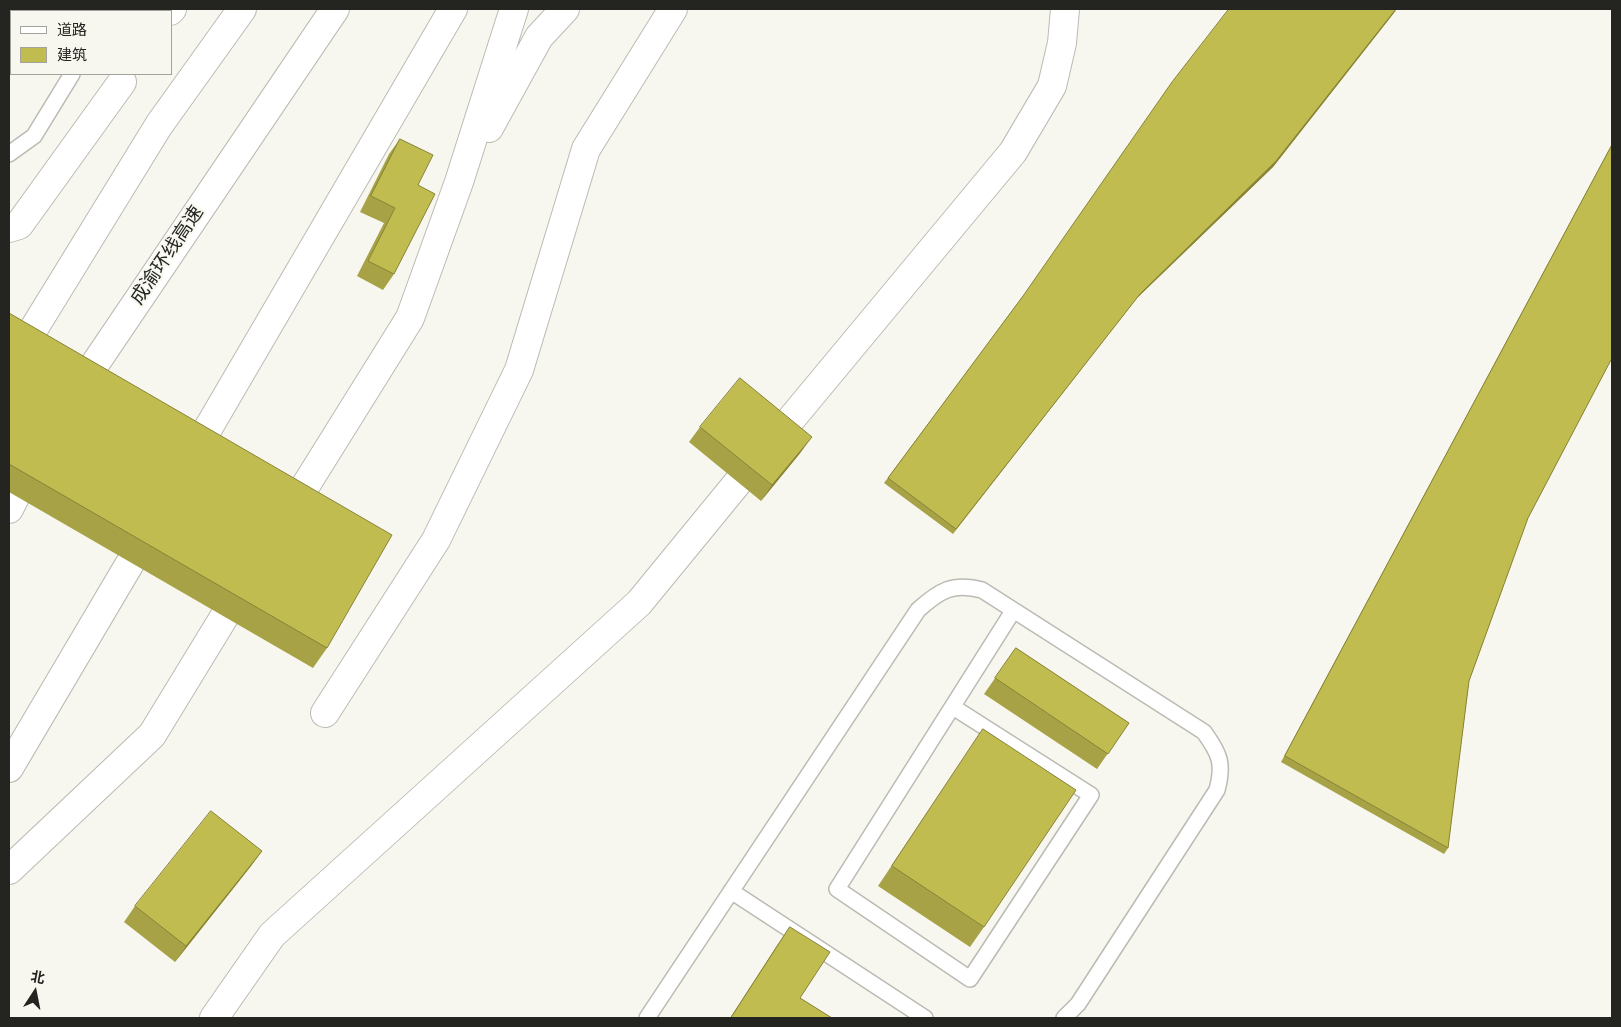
<!DOCTYPE html>
<html>
<head>
<meta charset="utf-8">
<style>
  body { margin:0 }
  #map { position:relative; width:1621px; height:1027px; overflow:hidden; background:#f7f7ef; font-family:Jost,"Noto Sans SC",sans-serif }
  canvas { display:block }
  .frame { position:absolute; inset:0; border:10px solid #242421; pointer-events:none }
  .legend { position:absolute; left:10px; top:10px; width:162px; height:65px; box-sizing:border-box; background:#f7f7ef; border:1px solid #a3a39d; margin:0; padding:6px 9px; list-style:none; font-size:15px; color:#242421 }
  .legend li { display:flex; align-items:center; gap:10px; height:25px }
  .legend b { width:25px; border:1px solid #a3a39d }
  .north { position:absolute; left:10px; top:967px; width:50px; height:50px; -webkit-text-stroke:4px #f7f7ef; paint-order:stroke; rotate:11deg; font-size:14px; font-weight:700; line-height:20px; text-align:center; color:#242421 }
  .north::after { content:''; display:block; margin:auto; width:18px; height:22px; background:#242421; clip-path:polygon(50% 0,100% 100%,50% 72%,0 100%) }
</style>
</head>
<body>
<div id="map">
<canvas width="1621" height="1027"></canvas>
<div class="frame"></div>
<ul class="legend">
<li><b style="height:6px;background:#fff"></b>道路</li>
<li><b style="height:14px;background:#c1bc50"></b>建筑</li>
</ul>
<div class="north">北</div>
</div>
<script>
const context = document.querySelector('canvas').getContext('2d');
context.lineJoin = 'round';
function trace(path, color, width, dash) {
  context.strokeStyle = color;
  context.lineWidth = width;
  context.lineCap = dash ? 'butt' : 'round';
  context.setLineDash(dash || []);
  context.stroke(path);
}
function fill(path, color) {
  context.fillStyle = color;
  context.fill(path, 'evenodd');
}
function write(font, color, halo, rows, align = 'center') {
  context.font = font + ' Jost,"Noto Sans SC",sans-serif';
  context.lineWidth = 4;
  context.setLineDash([]);
  context.textBaseline = 'middle';
  context.strokeStyle = halo;
  context.fillStyle = color;
  for (const [text, x, y, turn = 0] of rows) {
    context.save();
    context.translate(x, y);
    context.rotate((+turn || 0) * Math.PI / 180);
    context.textAlign = isNaN(turn) ? turn : align;
    if (halo) context.strokeText(text, 0, 0);
    context.fillText(text, 0, 0);
    context.restore();
  }
}
const lane = new Path2D(`
  M111,11l1,-2
  M9,154l25,-18 38,-62
  M953,707l138,88 -121,184 -133,-90 176,-278
  M731,891l194,127
  M647,1018l271,-408c21,-19 35,-28 64,-20l222,142c16,22 20,32 13,58l-139,214 -14,14`);
const street = new Path2D(`
  M325,713l111,-173 83,-170 67,-221 87,-140`);
const secondary = new Path2D(`
  M170,11l2,-2
  M768,447l245,-295 39,-66 10,-43 3,-34`);
const highway = new Path2D(`
  M489,128l50,-91 26,-28
  M9,228l10,-3 103,-143
  M9,369l150,-244 83,-116
  M74,395l261,-386
  M189,461l264,-452
  M9,509l23,-46
  M286,517l124,-199 49,-136 55,-173
  M9,768l140,-237
  M9,870l143,-135 91,-149
  M214,1018l58,-83 367,-332 109,-133`);
trace(lane, '#bbbbb4', 18);
trace(street, '#bbbbb4', 30);
trace(secondary, '#bbbbb4', 30);
trace(highway, '#bbbbb4', 30);
trace(lane, '#fff', 15);
trace(street, '#fff', 28);
trace(secondary, '#fff', 28);
trace(highway, '#fff', 28);
fill(new Path2D(`
  M1397,9l-124,158 -137,132 -183,235 -69,-51 139,-187z
  M400,139l18,46 -24,89 -11,16 -26,-14 27,-53 -24,-11 29,-58z
  M1612,144v214l-84,160 -59,163 -21,167 -4,6 -163,-92z
  M9,313l318,335 -14,20 -304,-176z
  M700,427l101,25 -40,49 -72,-59z
  M1016,648l113,75 -32,46 -113,-75z
  M983,729l1,198 -14,20 -92,-61z
  M262,851l-11,15 -76,96 -51,-40 11,-16z
  M790,927l10,71 32,20h-102l46,-71z`), '#a6a245');
fill(new Path2D(`
  M1397,9l-124,158 -137,132 -183,235 187,-240z
  M812,437l-11,15 -40,49 11,-16z
  M262,851l-11,15 -76,96 11,-16z`), '#878438');
const building = new Path2D(`
  M1229,9h167l-120,152 -136,133 -184,235 -68,-51 135,-182 149,-214z
  M400,139l33,16 -15,30 17,9 -41,80 -26,-13 27,-53 -24,-12z
  M1612,145v213l-84,160 -59,163 -21,167 -163,-92z
  M9,313l383,222 -65,113 -318,-184z
  M740,378l72,59 -40,48 -72,-58z
  M1016,648l113,75 -21,31 -113,-76z
  M983,729l93,61 -92,137 -92,-61z
  M211,811l51,40 -76,95 -51,-40z
  M790,927l40,25 -30,46 32,20h-101z`);
fill(building, '#c1bc50');
trace(building, '#878438', 1);
write('19px', '#242421', '#f7f7ef', [
  ["成渝环线高速",168,256,-56]
]);
</script>
</body>
</html>
